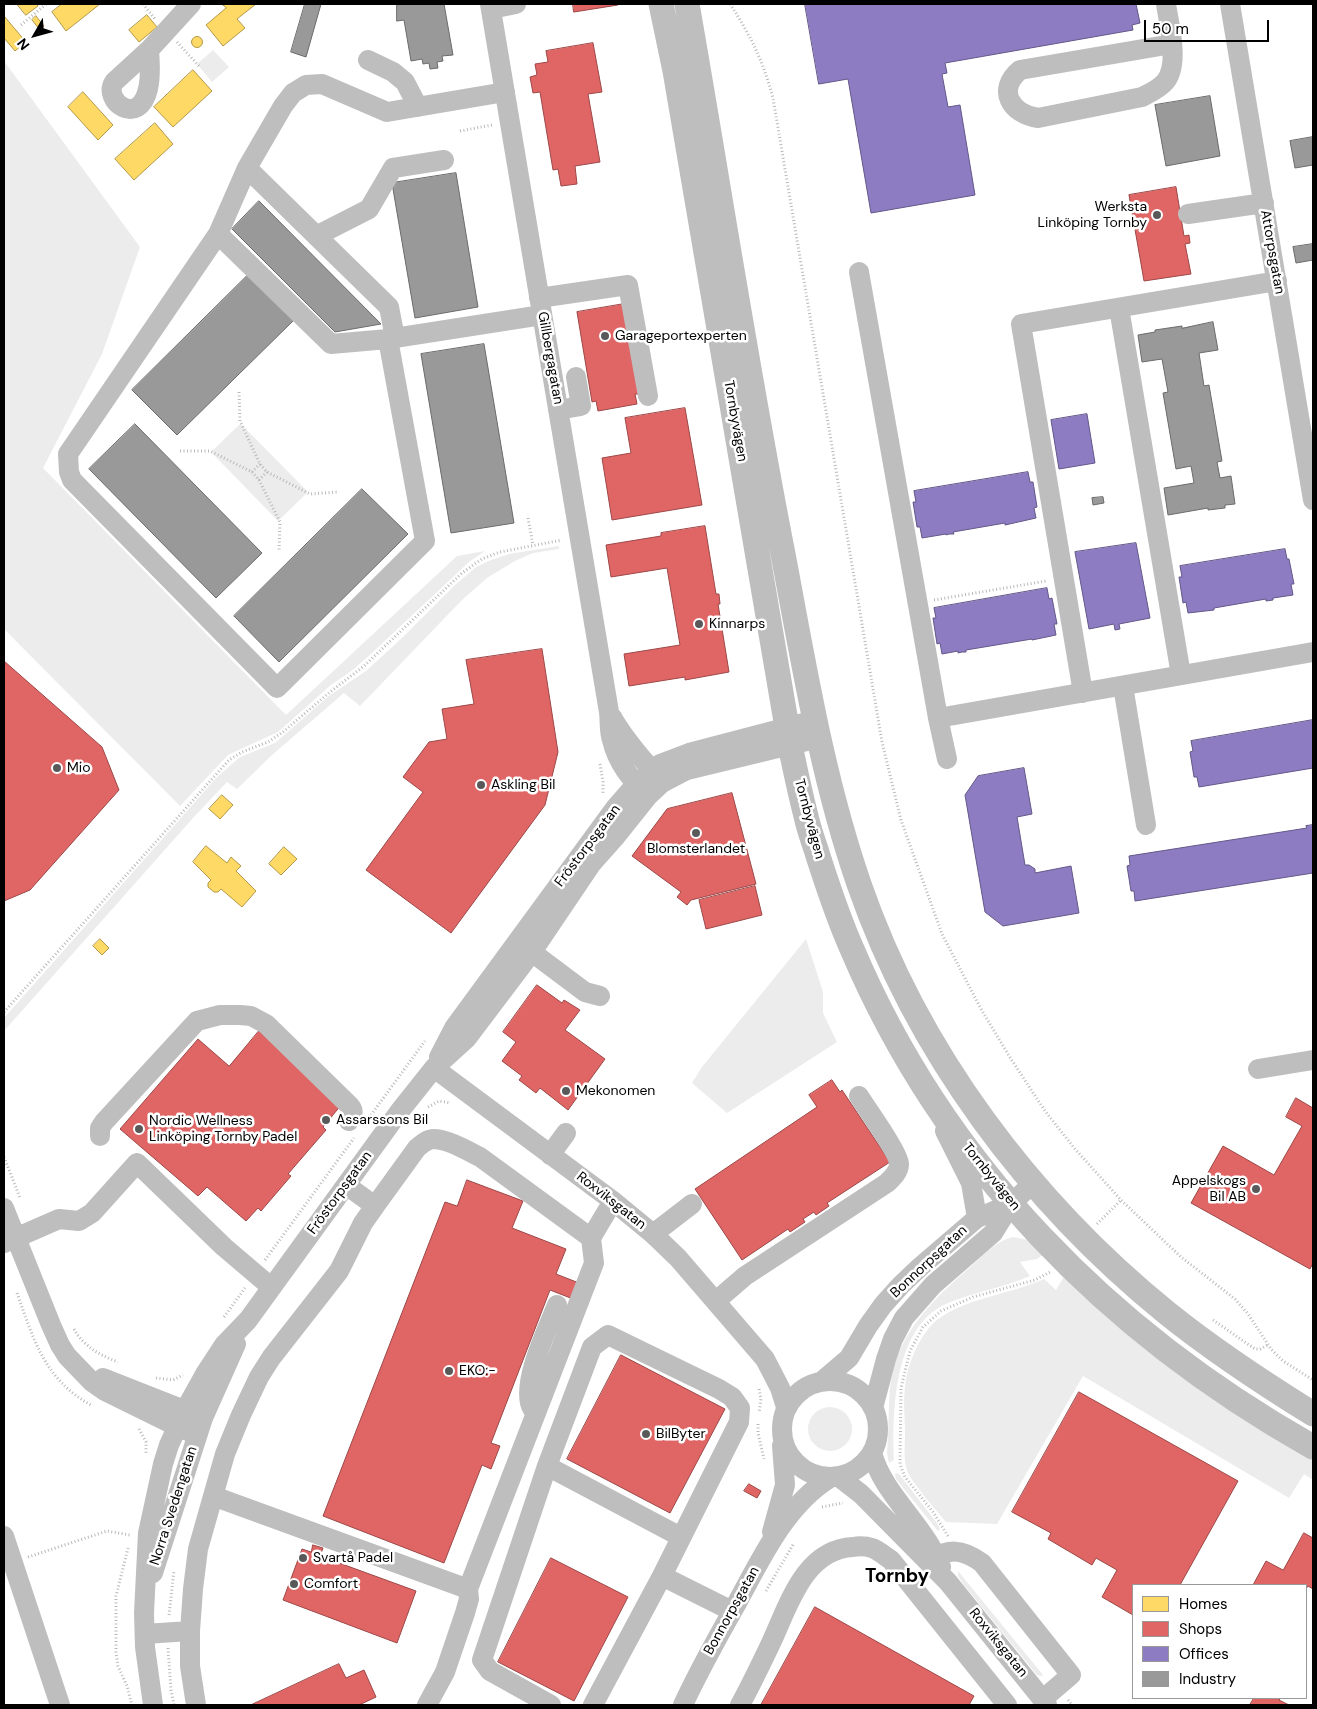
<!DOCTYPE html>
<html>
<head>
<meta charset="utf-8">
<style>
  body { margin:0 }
  #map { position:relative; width:1317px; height:1709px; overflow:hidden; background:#fff; font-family:"DM Sans",sans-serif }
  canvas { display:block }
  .frame { position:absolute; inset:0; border:5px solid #000; pointer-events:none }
  .legend { position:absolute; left:1132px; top:1584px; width:175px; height:115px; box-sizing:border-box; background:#fff; border:1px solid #999; margin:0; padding:6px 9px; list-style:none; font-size:15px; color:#000 }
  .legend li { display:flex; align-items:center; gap:10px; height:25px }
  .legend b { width:25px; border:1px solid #999 }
  .north { position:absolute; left:10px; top:10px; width:50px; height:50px; -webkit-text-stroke:4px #fff; paint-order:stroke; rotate:232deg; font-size:14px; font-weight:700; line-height:20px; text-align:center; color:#000 }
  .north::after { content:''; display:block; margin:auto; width:18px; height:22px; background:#000; clip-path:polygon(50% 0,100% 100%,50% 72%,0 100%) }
  .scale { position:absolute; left:1144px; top:20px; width:125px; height:22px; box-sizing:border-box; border:2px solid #000; border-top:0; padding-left:6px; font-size:15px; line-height:18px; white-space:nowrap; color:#000; -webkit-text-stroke:4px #fff; paint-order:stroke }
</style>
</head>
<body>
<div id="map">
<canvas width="1317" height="1709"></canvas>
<div class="frame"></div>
<ul class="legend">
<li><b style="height:14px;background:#ffd966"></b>Homes</li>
<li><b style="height:14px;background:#e06666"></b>Shops</li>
<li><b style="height:14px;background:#8e7cc3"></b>Offices</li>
<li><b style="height:14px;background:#999"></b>Industry</li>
</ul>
<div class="north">N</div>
<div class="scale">50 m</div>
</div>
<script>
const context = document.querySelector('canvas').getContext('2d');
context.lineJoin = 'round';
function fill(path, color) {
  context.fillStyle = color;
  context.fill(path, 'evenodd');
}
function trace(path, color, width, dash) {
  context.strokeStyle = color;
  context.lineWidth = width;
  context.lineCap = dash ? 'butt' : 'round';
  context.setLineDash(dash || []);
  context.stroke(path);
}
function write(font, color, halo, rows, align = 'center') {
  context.font = font + ' "DM Sans",sans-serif';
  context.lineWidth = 5;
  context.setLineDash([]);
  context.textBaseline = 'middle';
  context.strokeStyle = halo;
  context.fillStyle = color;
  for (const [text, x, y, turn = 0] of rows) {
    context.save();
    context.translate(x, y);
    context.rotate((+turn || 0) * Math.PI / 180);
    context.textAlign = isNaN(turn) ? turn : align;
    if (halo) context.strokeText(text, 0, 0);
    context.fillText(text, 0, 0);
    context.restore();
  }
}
fill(new Path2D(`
  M213,50l16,17 -17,15 -15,-18z
  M4,61l136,186 -38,107 -59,114 243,247 171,-159 28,-5 -16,11 -96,90 -19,17 -23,16 -53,47 -50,23 -48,51 -176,-177z
  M239,425h3l65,66v2l-29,28 -65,-67 -1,-3z
  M559,546v3l-26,4 -18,8 -28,17 -25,22 -102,106 -16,-13 -72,62 -35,34 -10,-7 -34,36 -189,213v-13l213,-241 23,-20 35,-14 55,-48 36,-24 36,-33 53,-53 21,-18 15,-7 18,-6z
  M806,939l17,53v21l14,29 -110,71 -35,-30 10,-16z
  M1013,1237l15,3 16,14 -7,5 -17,3 10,14c-27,12 -57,16 -84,28 -52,23 -54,107 -52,156l-5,3 -2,-10c2,-21 1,-43 3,-65 5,-51 40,-86 77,-118 14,-12 28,-29 46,-33z
  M1065,1275l163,134 85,50v21l-9,-6 -15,24 -206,-122 -86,148 -51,-2c-9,-11 -35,-40 -39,-52 -4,-12 -2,-24 -2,-37 0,-16 -2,-31 0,-46 2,-23 16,-57 36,-70 30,-20 70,-23 103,-38l12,11z
  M808 1429a22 22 0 1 1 44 0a22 22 0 1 1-44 0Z
  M896,1473l3,1 38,49 3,6 -2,2 -1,-1 -41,-51 -1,-5z
  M958,1571l85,104 -1,1 -5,-1 -73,-90 -6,-9z`), '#ececec');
const homes = new Path2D(`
  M17,4h20l1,2 -12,9z
  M62,4h38l-34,27 -14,-19z
  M222,4h34l-19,15 8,9 -22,18 -17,-21 20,-17z
  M147,15l10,12 -18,15 -10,-12z
  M4,16l22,26 -11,9 -11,-13z
  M36,16l8,10 -4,4 -8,-10z
  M191.5 42a5.5 5.5 0 1 1 11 0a5.5 5.5 0 1 1-11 0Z
  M193,70l19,21 -39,36 -19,-20z
  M83,92l30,33 -15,15 -30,-33z
  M155,123l18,21 -39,36 -19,-21z
  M222,795l11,10 -13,14 -11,-10z
  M206,846l21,17 4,-6 10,9 -5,5 20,20 -14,16 -21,-18 -3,3h-4l-6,-5v-4l3,-3 -18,-18z
  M284,847l13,12 -16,16 -12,-11z
  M100,939l9,9 -7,7 -9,-9z`);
fill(homes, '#ffd966');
trace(homes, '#b29847', 1);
const shops = new Path2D(`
  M573,4h44l1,1 -44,7z
  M593,43l9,49 -14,2 12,68 -25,4 2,18 -16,2 -3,-17 -5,1 -13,-78 -7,1 -3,-16 7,-2 -2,-11 13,-2 -2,-11z
  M1176,187l8,49 5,-1 1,8 -5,1 6,30 -47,7 -15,-86z
  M624,304l15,90h-4l2,10 -39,7 -2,-10 -4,1 -15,-90z
  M685,408l17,97 -90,15 -10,-62 29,-5 -6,-35z
  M705,526l11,68h3l1,10h-2l11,68 -44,8v-3l-56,9 -5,-32 56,-9 -13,-77 -56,9 -5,-32 55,-9v-3z
  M542,649l16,103 -13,53 -94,128 -85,-63 57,-78 -20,-15 26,-35 18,-3 -5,-30 32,-5 -8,-44z
  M4,661l98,86 17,43 -89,100 -26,11z
  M732,793l24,91 -65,16 -4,5 -10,-8 4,-5 -49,-36 35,-47z
  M755,886l7,29 -56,14 -7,-29z
  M537,985l25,18 2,-3 16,10 -15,20 40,29 -37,51 -28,-22 -4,5 -17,-13 3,-4 -20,-15 14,-19 -13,-10z
  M259,1031l83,73 -19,23 3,3 -38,44 3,2 -30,35 -3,-3 -12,13 -39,-34 -9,9 -78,-67 78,-90 31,27z
  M832,1080l8,12 2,-2 48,72 -63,41 2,3 -13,9 -2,-3 -11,7 2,3 -15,10 -2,-3 -46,31 -47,-71 122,-82 -8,-12z
  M1296,1098l17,10v155l-3,6 -119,-66 32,-57 51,29 28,-49 -16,-9z
  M467,1180l56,21 -11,27 54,21 -10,25 23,9 -6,16 -23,-9 -59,153 9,3 -9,23 -9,-4 -38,98 -121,-47 122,-314 12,4z
  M621,1355l104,54 -55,104 -103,-54z
  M1079,1392l159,89 -58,104h-47v30l-31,-18 15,-27 -21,-12 -4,7 -44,-26 3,-6 -39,-21z
  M749,1484l12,7 -4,7 -13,-7z
  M1304,1533l9,5v51l-5,-3 -2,3v-4h-53l13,-24 17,9z
  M313,1545l10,3 -3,8 96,35 -19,52 -114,-43 19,-51 9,3z
  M551,1558l77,39 -54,104 -76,-39z
  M815,1607l159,89 -5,9h-208z
  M339,1664l7,14 18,-8 12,27 -17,8h-108z
  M1254,1698h27l-2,2 10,5h-39z`);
fill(shops, '#e06666');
trace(shops, '#9d4747', 1);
const offices = new Path2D(`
  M805,4h331l4,19 -8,2 1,5 -188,33 2,10 -5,1 6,33 12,-2 15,90 -104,18 -23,-134 -29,5z
  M1087,414l8,49 -36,6 -8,-49z
  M1028,472l2,10h3l4,25 -3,1 2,10 -31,7v-2l-52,9 1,2h-5l-3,1v-1l-24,4 -2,-11h-3l-4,-25h3l-2,-11z
  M1136,543l14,75 -31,6 1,5 -5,1 -1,-6 -25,5 -14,-77z
  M1285,549l2,10h2l5,25h-3l2,11 -20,3v2l-7,1v-2l-52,9v2l-26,3 -2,-11 -3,1 -4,-26h3l-2,-11z
  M1047,588l2,11 3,-1 5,26h-3l2,11 -24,5v-1l-66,11v2h-4l-4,1v-2l-16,3 -2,-11 -3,1 -4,-26h3l-2,-10z
  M1313,720v48l-114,19 -2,-10h-3l-4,-25 3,-1 -2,-10z
  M1024,768l8,46 -15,3 8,48h4l6,4v4l36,-7 8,47 -76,13 -18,-14 -20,-117 13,-19z
  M1313,825v48l-178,28 -1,-10h-3l-4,-25 3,-1 -1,-9 178,-28 -1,-2z`);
fill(offices, '#8e7cc3');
trace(offices, '#635788', 1);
const industry = new Path2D(`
  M305,4h16l-15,53 -15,-5z
  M397,4h47l9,51 -11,1 1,5 -6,1 1,6 -8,1 -1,-6 -6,1 -1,-5 -11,2 -7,-41 -7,1z
  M1210,96l10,60 -54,10 -11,-61z
  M1313,137v28l-18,3 -5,-27z
  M456,173l22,134 -63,11 -23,-135z
  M259,201l122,123 -46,8 -103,-103z
  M1313,244v16l-17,3 -3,-16z
  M250,273l45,46 -118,116 -45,-45z
  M1213,322l5,28 -19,3 5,33 5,-1 13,76 -5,1 3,16 11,-2 4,28 -10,1v3l-17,2v-2l-40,7 -4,-27 30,-5 -3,-17 -15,3 -13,-76 5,-1 -6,-33 -20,3 -4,-27 17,-3v-2l27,-4v2z
  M484,344l30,179 -63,10 -30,-179z
  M135,424l127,129 -46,45 -127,-129z
  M362,489l46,45 -129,128 -45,-46z
  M1103,497l1,6 -11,2 -1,-7z`);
fill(industry, '#999');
trace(industry, '#6b6b6b', 1);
trace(new Path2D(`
  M143,4l12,15
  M730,4c21,32 33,57 43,94l109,644 19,78 41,114 39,75 30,50 34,52 30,38 46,51 60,57 54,42 13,15 23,35 12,12 30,19
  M21,25l25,-21
  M177,42l22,24
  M460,131l32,-6
  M239,392l1,29 20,43 7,8 43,22 28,-2
  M180,451h30l42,21 7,8 21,42 -1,30
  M252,472l8,-8
  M259,480l8,-8
  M528,518l5,27
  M934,600l112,-19
  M600,764l3,18v13
  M4,1012l225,-252 13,-8 26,-10 15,-10 47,-40 34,-26 98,-93 20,-14 18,-7 62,-12
  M428,1107l11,-6 11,2
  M371,1115l54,-74
  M4,1157l16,41
  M1097,1224l24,-24
  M265,1260l89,-122
  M17,1293c17,47 27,86 74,112
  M224,1317l21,-29
  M1213,1320l42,29h5l8,-4
  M74,1329c10,18 26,26 44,33
  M156,1378l17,2 10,-5
  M759,1389l2,10 -2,14
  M758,1424v9l6,26
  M139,1429l7,13v11
  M822,1507l21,-4
  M948,1536l-15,-24 -28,-35 -5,-13 1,-76 9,-37 13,-24 18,-16 32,-14 62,-17 15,-8
  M128,1548l-12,48v56l2,14 9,20 5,19
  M28,1557l79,-26 23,4
  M766,1591l28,-48
  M169,1615l5,-44
  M168,1648l3,42 3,15
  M1068,1700l4,5`), '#b9b9b9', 3, [1, 2.5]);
trace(new Path2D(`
  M490,4l119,708c1,9 0,20 3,28 5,23 19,39 36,56
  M1166,4c3,20 14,61 -1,78 -6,7 -15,11 -23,15l-104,21c-27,-4 -42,-28 -18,-48l152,-26
  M1230,4l83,496
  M491,9l25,-5
  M149,50c1,12 2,26 -1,39 -9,39 -46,12 -34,-7z
  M149,50l42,-46
  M368,60l25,12 12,10 13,25
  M505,92l-118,20 -65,-28 -16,1 -13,8 -10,13 -36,62 -29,66 -150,220 1,18 3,8 205,208 148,-147 -37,-202 154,-24
  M247,168l142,139 6,31
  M1188,214l76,-11
  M218,234l113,110 57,-5
  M316,236l53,-27 24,-41 51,-8
  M859,272l79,446 375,-66
  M539,298l89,-13 20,111
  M1119,308l62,367
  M558,410l23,-4 -5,-29
  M1123,686l23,139
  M1083,693l-62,-369 256,-43
  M612,717c13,24 31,42 48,63
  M938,718l9,41
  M521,944l64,48 15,4
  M439,1057l15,-29 162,-221 20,-23 24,-20 29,-11 126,-33
  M434,1068l179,133 40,33 25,24 87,101 15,29 6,19
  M1258,1069l55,-9
  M945,1131l26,52 6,35
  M100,1136v-8l4,-6 93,-101 23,-6h20l11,1 15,8 84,82c5,6 2,9 -1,15
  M550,1155l16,-22
  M375,1206l42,-58c5,-4 10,-9 17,-9 16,1 32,11 46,18l111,81 22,-37
  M4,1208l47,117 9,20 7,11 25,26 13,9 63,31 29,13
  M653,1234l39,-30
  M4,1243l55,-24 20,2 13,-8 45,-50 87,84 47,40
  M716,1301l29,-25 142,-93c5,-5 12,-11 12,-19 0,-11 -33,-56 -40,-68
  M103,1378l94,37
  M782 1429a48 48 0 1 1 96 0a48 48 0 1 1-96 0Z
  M822,1381l27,-23 19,-32 15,-21 18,-20 19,-18 57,-49 34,-14
  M873,1408l13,-49 7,-20 11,-21 29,-33 60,-52 18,-29 22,-21
  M535,1414c-1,-3 -4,-7 -5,-11 -6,-26 17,-73 27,-98
  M872,1453c9,33 36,58 54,86 6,8 10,18 15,28
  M547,1466l134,71
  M839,1477l22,17 87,88 99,123
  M213,1496l255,93
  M772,1532l13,-47 -3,-39
  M4,1536l56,169
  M926,1559c25,-9 34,-12 56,4l89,112 -28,24
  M153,1573l50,-155 33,-74
  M662,1576l70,35
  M190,1631v35l6,39
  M145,1634l45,-3 3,-42 5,-40 27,-95 16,-39 18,-38 12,-19 68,-87 24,-48 12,-17 -29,-21
  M153,1705l-8,-58 -1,-34 4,-80 15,-69 6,-19 16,-35 20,-36 19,-29 24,-25 151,-208 35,-44 33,-30 65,-86 60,-89 24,-27 32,-40 14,-13 25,-13 132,-32
  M427,1705l18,-33 20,-59 4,-14 -1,-10 126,-326 -3,-25
  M551,1705l-61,-34 -8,-11 65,-194 45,-119 16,-12 111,54 13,8 8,11 -1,14 -77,154 -69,129
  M683,1705c16,-35 36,-70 55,-104 24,-44 48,-96 92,-123
  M740,1705c11,-20 21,-41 31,-62 17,-36 33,-94 82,-96 5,-1 13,-1 19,1 6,2 13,8 19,12l116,145`), '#bebebe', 20);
trace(new Path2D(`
  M661,4l14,67 115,674c5,24 10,48 16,71 3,15 9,29 13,43 10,31 20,61 33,90 92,217 258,384 461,498
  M687,4c32,183 60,367 96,550 21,111 39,223 76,330 58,168 171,318 308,429 46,37 96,70 146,101`), '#bebebe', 25);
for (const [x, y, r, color] of [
  [1157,215,5,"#595959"],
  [605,336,5,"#595959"],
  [699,624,5,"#595959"],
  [57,768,5,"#595959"],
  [481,785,5,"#595959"],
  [696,833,5,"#595959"],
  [566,1091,5,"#595959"],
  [326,1120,5,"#595959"],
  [139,1129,5,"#595959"],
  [1256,1189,5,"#595959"],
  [449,1371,5,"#595959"],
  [646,1434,5,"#595959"],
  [303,1558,5,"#595959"],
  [294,1584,5,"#595959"]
]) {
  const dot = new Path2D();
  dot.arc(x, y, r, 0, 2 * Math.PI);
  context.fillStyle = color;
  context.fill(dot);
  trace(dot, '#fff', 2);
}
write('14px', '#000', '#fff', [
  ["Werksta",1147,207,"right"],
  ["Linköping Tornby",1147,223,"right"],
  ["Garageportexperten",615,336],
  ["Kinnarps",709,624],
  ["Mio",67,768],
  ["Askling Bil",491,785],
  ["Blomsterlandet",696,849,"center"],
  ["Mekonomen",576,1091],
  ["Assarssons Bil",336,1120],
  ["Nordic Wellness",149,1121],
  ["Linköping Tornby Padel",149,1137],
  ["Appelskogs",1246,1181,"right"],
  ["Bil AB",1246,1197,"right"],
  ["EKO:-",459,1371],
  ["BilByter",656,1434],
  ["Svartå Padel",313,1558],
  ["Comfort",304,1584]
], 'left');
write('14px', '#000', '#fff', [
  ["Attorpsgatan",1272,252,80],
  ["Gillbergagatan",550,358,80],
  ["Tornbyvägen",735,421,80],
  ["Tornbyvägen",809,819,75],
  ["Fröstorpsgatan",588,846,-53],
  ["Tornbyvägen",991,1177,51],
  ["Fröstorpsgatan",340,1193,-54],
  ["Roxviksgatan",611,1201,38],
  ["Bonnorpsgatan",929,1262,-43],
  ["Norra Svedengatan",174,1506,-72],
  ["Bonnorpsgatan",732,1611,-61],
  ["Roxviksgatan",998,1643,51]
]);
write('bold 19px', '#000', '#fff', [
  ["Tornby",897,1577]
]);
</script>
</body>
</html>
